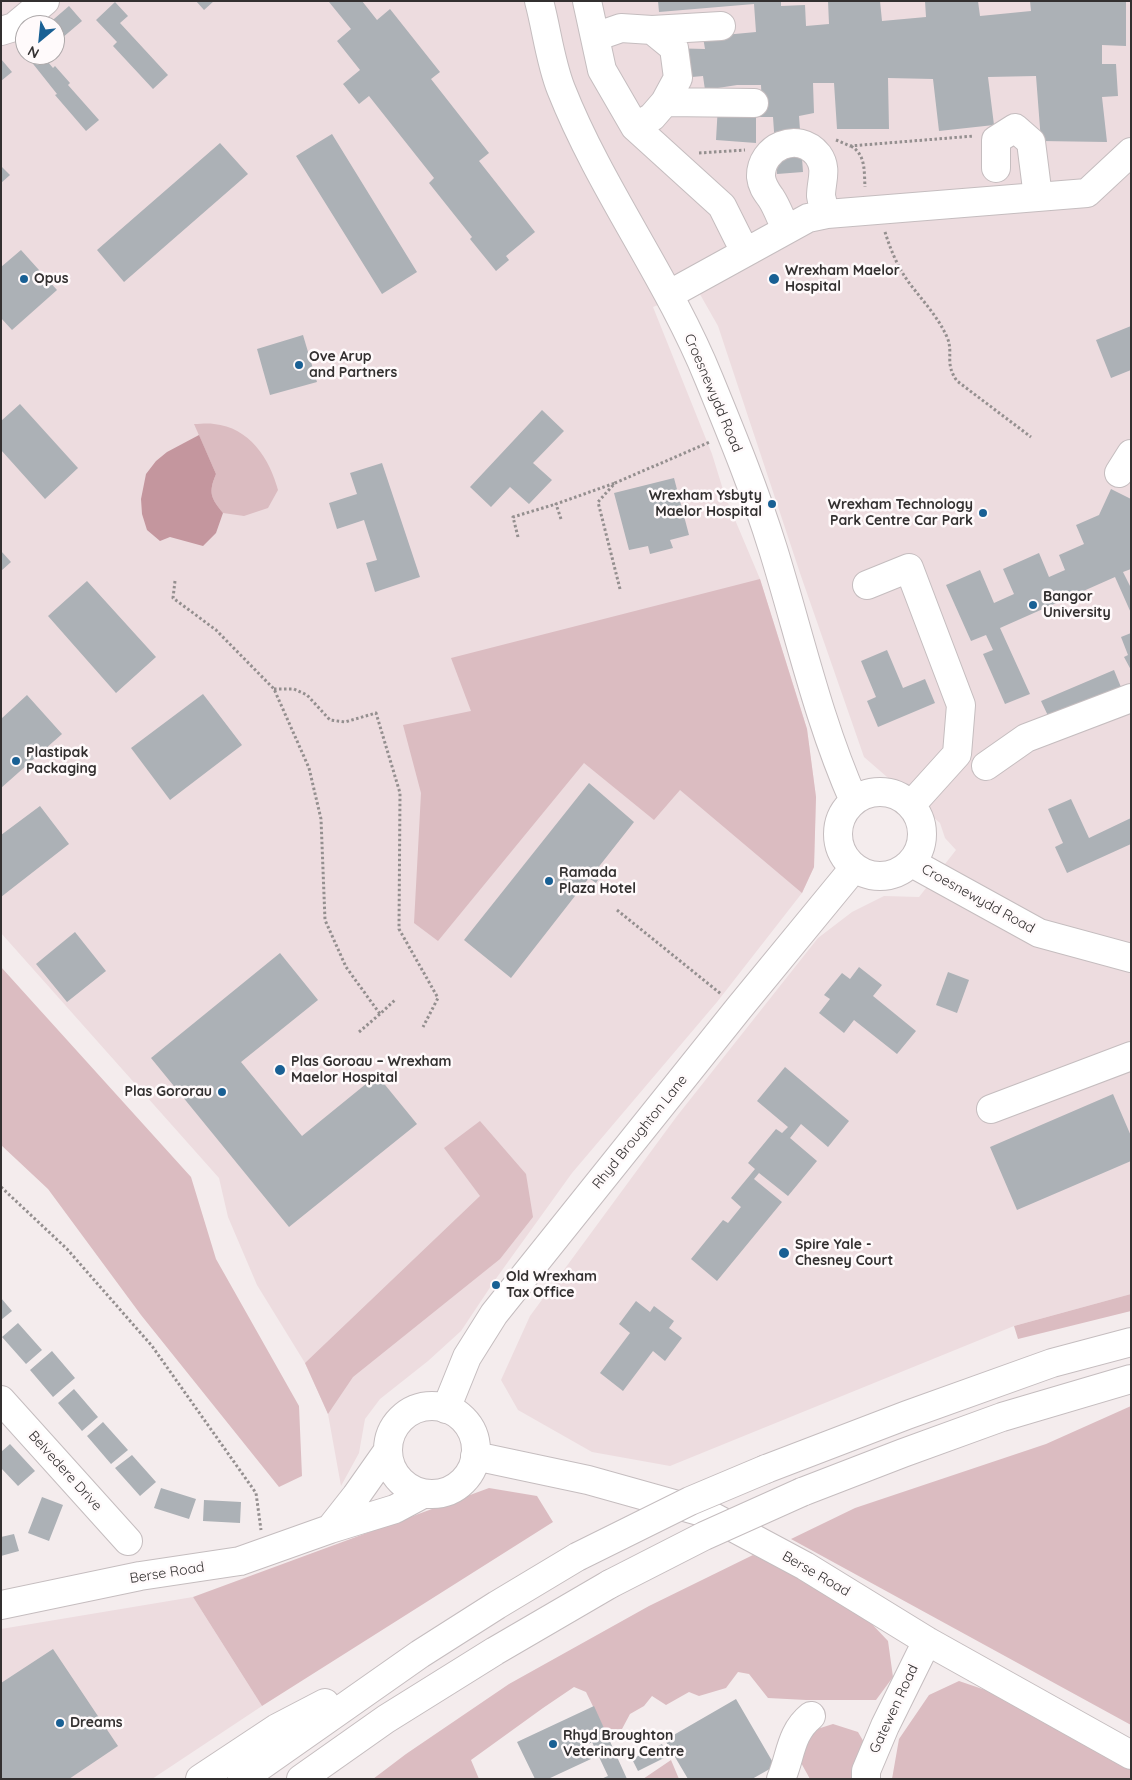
<!DOCTYPE html>
<html>
<head>
<meta charset="utf-8">
<style>
  body { margin:0 }
  #map { position:relative; width:1132px; height:1780px; overflow:hidden; background:#f4eced; font-family:Quicksand,sans-serif }
  canvas { display:block }
  .frame { position:absolute; inset:0; border:2px solid #333030; pointer-events:none }
  .north { position:absolute; left:15px; top:15px; width:50px; height:50px; box-sizing:border-box; background:#fffafb; border:1px solid #ada9aa; border-radius:50%; rotate:208deg; font-size:14px; font-weight:700; line-height:20px; text-align:center; color:#333030 }
  .north::after { content:''; display:block; margin:auto; width:18px; height:22px; background:#196094; clip-path:polygon(50% 0,100% 100%,50% 72%,0 100%) }
</style>
</head>
<body>
<div id="map">
<canvas width="1132" height="1780"></canvas>
<div class="frame"></div>
<div class="north">N</div>
</div>
<script>
const context = document.querySelector('canvas').getContext('2d');
context.lineJoin = 'round';
function fill(path, color) {
  context.fillStyle = color;
  context.fill(path, 'evenodd');
}
function trace(path, color, width, dash) {
  context.strokeStyle = color;
  context.lineWidth = width;
  context.lineCap = dash ? 'butt' : 'round';
  context.setLineDash(dash || []);
  context.stroke(path);
}
function write(font, color, halo, rows, align = 'center') {
  context.font = font + ' Quicksand,sans-serif';
  context.lineWidth = 5;
  context.setLineDash([]);
  context.textBaseline = 'middle';
  context.strokeStyle = halo;
  context.fillStyle = color;
  for (const [text, x, y, turn = 0] of rows) {
    context.save();
    context.translate(x, y);
    context.rotate((+turn || 0) * Math.PI / 180);
    context.textAlign = isNaN(turn) ? turn : align;
    if (halo) context.strokeText(text, 0, 0);
    context.fillText(text, 0, 0);
    context.restore();
  }
}
fill(new Path2D(`
  M1,1h1130v1293l-117,32 -344,140 -78,-14 -74,-42 -17,-30 29,-64 147,-200 141,-178 34,-26 32,-16 35,1 37,-47 -11,-12 -5,-15 -76,-66 -63,-181 -83,-250 -21,-37 -44,18 59,147 13,42 35,83 47,150 9,68 -2,70 -12,26 -85,109 -145,171 -77,107 -34,51 -33,30 -48,38 -15,20 -6,34 -18,33 -13,-72 -23,-51 -48,-78 -29,-68 -9,-39 -218,-245zM25,25h30v30h-30z
  M193,1597l69,109 -110,73h-151v-150z`), '#eddcdf');
fill(new Path2D(`
  M194,424c7,0 13,-1 20,0 35,3 56,35 64,66l-10,18 -24,8 -21,-3c-12,-15 -15,-20 -7,-39z
  M760,579l47,150 9,68 -2,70 -12,26 -122,-103 -26,30 -70,-57 -146,178 -24,-18 7,-130 -18,-68 68,-14 -20,-53z
  M1,967l190,210 25,82 83,147 3,70 -23,11 -138,-172 -93,-126 -47,-44z
  M480,1121l46,53 7,43 -33,42 -147,118 -25,37 -23,-51 175,-167 -36,-48z
  M1131,1294v17l-113,28 -4,-13z
  M1131,1406v319l-340,-186 64,-31 191,-64z
  M489,1488l48,8 16,26 -291,184 -69,-109z
  M753,1555l24,11 93,56 18,19 5,36 -17,23h-70l-38,-2 -19,-24 -11,-2 -12,16 -27,8 -10,-4 -23,13 -14,-9 -8,10 -14,8 -8,15h-18l-18,-37 -12,-5 -31,21 -72,52 8,19h-106l33,-25 103,-70 140,-78z
  M959,1681l41,14 131,73v11h-239l7,-40 30,-44z
  M833,1724l25,8 11,19 -8,28h-51l-10,-18 11,-30z
  M671,1760l8,19h-36z`), '#dbbcc1');
fill(new Path2D(`
  M199,435l17,39c-8,19 -5,24 7,39l-7,20 -13,13 -33,-9 -10,4 -13,-11 -5,-16 -1,-15 5,-25 10,-13 11,-9z`), '#c4969e');
fill(new Path2D(`
  M196,1h18l-10,9z
  M331,1h31l15,19 13,-11 50,63 -9,7 58,74 -10,8 56,71 -29,24 3,4 -13,11 -26,-32 2,-2 -43,-54 5,-5 -65,-82 -10,8 -16,-20 17,-14 -23,-29 14,-12 -22,-27z
  M658,1h123v5l24,-1 1,21 23,-2 -1,-23h52l2,20 44,-4 -1,-16h53l2,15 51,-5 -1,-10h96v45l-24,-1v19h14l2,32 -16,1 5,45 -66,-1 -5,-65 -48,1 6,48 -55,6 -6,-52 -45,-1 1,51h-52l-3,-46h-21l1,30 -15,3 4,56 -26,2 -4,-57h-17v26l-40,-3 2,-35 44,3 -1,-23h-24l-32,5 -2,-14 -33,3 -4,-31 39,1 -2,-12 53,-5 -2,-28 -95,8z
  M115,2l13,14 -8,7 48,52 -15,14 -40,-43 4,-4 -21,-22z
  M69,6l13,15 -27,23v-19h-8z
  M26,55h16l11,13 2,-2 15,17 -2,2 31,35 -13,11 -31,-36 2,-1z
  M1,59l11,13 -11,9z
  M332,134l85,138 -35,22 -86,-138z
  M220,143l28,31 -124,108 -27,-32z
  M1,166l9,9 -9,8z
  M21,250l36,40 -45,40 -11,-12v-51z
  M1131,326v44l-20,8 -15,-38z
  M303,335l14,47 -47,13 -13,-46z
  M20,404l58,64 -33,31 -44,-49v-29z
  M542,410l22,21 -31,32 19,17 -23,24 -19,-17 -19,20 -21,-20z
  M382,463l38,114 -45,15 -9,-29 11,-3 -13,-40 -27,9 -8,-26 28,-9 -7,-21z
  M674,478l15,57 -19,5 3,8 -23,6 -2,-8 -19,4 -15,-57z
  M1111,489l20,10v70l-8,3 8,16v25l-16,-36 -115,51 30,66 -25,10 -22,-50 10,-4 -7,-15 -15,6 -25,-56 34,-15 14,33 20,-9 -11,-25 36,-16 10,24 16,-7 -6,-15 25,-11 -8,-19 23,-10z
  M1,551l10,11 -10,9z
  M87,581l69,76 -40,36 -68,-77z
  M1131,633v37l-7,-13 4,-2 -7,-18z
  M887,650l16,38 22,-9 10,24 -57,24 -11,-26 9,-4 -15,-36z
  M1114,670l9,22 -72,30 -10,-21z
  M203,694l39,51 -72,55 -39,-52z
  M27,695l35,39 -61,54v-69z
  M589,783l45,39 -37,47 5,5 -6,9 -7,-5 -78,100 -47,-38z
  M1071,799l18,39 42,-20v26l-64,29 -12,-26 8,-4 -15,-34z
  M40,806l29,38 -68,53v-62z
  M75,932l31,39 -39,31 -31,-38z
  M280,953l38,47 -77,62 61,74 75,-61 40,49 -128,103 -138,-169z
  M859,967l23,18 -9,11 43,35 -19,23 -43,-34 -10,13 -25,-20 11,-14 -6,-4 18,-22 8,6z
  M948,972l21,8 -12,33 -21,-8z
  M785,1067l64,54 -21,26 -27,-23 -11,14 27,23 -29,35 -29,-23 -5,6 28,23 -65,79 -26,-22 32,-39 5,3 13,-16 -10,-9 24,-29 -7,-6 28,-34 6,4 6,-6 -31,-26z
  M1113,1094l18,42v25l-114,49 -27,-63z
  M1,1298l11,13 -11,9z
  M636,1301l14,11 4,-6 20,15 -5,7 13,10 -17,23 -12,-10 -30,40 -23,-18 30,-40 -11,-9z
  M18,1323l24,27 -16,14 -24,-27z
  M52,1351l23,27 -22,19 -23,-27z
  M74,1389l24,28 -16,14 -24,-28z
  M103,1422l25,28 -17,14 -24,-28z
  M10,1444l25,27 -17,15 -17,-18v-16z
  M132,1455l24,27 -16,14 -25,-28z
  M161,1488l35,11 -7,20 -35,-11z
  M42,1497l21,8 -14,36 -21,-8z
  M204,1500l37,2 -1,21 -37,-2z
  M14,1534l5,17 -18,5v-19z
  M53,1649l65,97 -49,33h-68v-96z
  M736,1699l39,67 -23,13h-64l-23,-39z
  M594,1706l33,73h-26l7,-3 -16,-34 -7,4 6,13 -43,20h-13l-18,-37z
  M662,1744l6,12 -30,15 -6,-12z`), '#acb1b6');
const minor = new Path2D(`
  M539,1c8,30 11,60 22,88 40,101 107,189 148,290 23,56 46,112 64,170 26,84 45,171 81,252
  M587,1l15,69 33,57 87,79 23,46
  M652,30l69,-4
  M1,31l13,-4 31,-26
  M595,37l26,-9 31,2 22,18 4,30 -13,24 -13,15 -17,10
  M665,102l89,1
  M996,168v-28l19,-12 16,14 7,55
  M786,229c-5,-10 -9,-22 -15,-31 -5,-7 -9,-12 -10,-21 -1,-30 37,-47 57,-22 10,14 3,26 3,41 1,7 3,12 6,18
  M670,294l138,-76 19,-4 260,-21 44,-41
  M1119,473l12,-19
  M867,585l42,-17 52,137 -4,49 -46,51
  M986,766l40,-28 105,-40
  M838 834a42 42 0 1 1 84 0a42 42 0 1 1-84 0Z
  M912,863l127,70 92,25
  M991,1109l140,-53
  M1,1400l127,141
  M446,1409l21,-52 27,-43 245,-306 115,-140
  M781,1779c10,-23 9,-46 30,-63`);
const major = new Path2D(`
  M388 1450a44 44 0 1 1 88 0a44 44 0 1 1-88 0Z
  M475,1456l113,24 118,33 99,53 122,75 204,114
  M330,1529l26,-33 31,-44
  M1,1605l139,-29 100,-15 90,-32 65,-20 28,-15
  M866,1779v-8l19,-45 42,-85`);
const highway = new Path2D(`
  M766,1469l141,-54 145,-52 79,-21
  M802,1492l101,-39 99,-36 129,-38
  M200,1779l77,-51 48,-25
  M242,1779l178,-125 77,-49 80,-48
  M301,1779l85,-60 109,-68 115,-67`);
trace(minor, '#c5bdbf', 30);
trace(major, '#c5bdbf', 30);
trace(highway, '#c5bdbf', 30);
trace(new Path2D(`
  M836,140l14,6 124,-10
  M851,146c15,9 13,25 14,41
  M699,153l46,-3
  M885,232c6,19 13,36 25,52 13,17 28,33 37,53 7,16 -3,26 10,44l74,56
  M561,519l-5,-15 59,-21
  M518,537l-5,-20 43,-13
  M175,581l-2,17 43,32 58,59 35,79 12,51 4,101 21,47 34,47 16,-15
  M620,589l-22,-87 17,-19 95,-41
  M274,689h20l13,6 23,25 15,2 31,-9 24,80 -1,136 39,69 -15,29
  M617,910l104,84
  M359,1032l21,-18
  M1,1187l66,62 85,97 104,147 5,37`), '#948f8f', 3, [2.5, 2.5]);
trace(minor, '#fff', 28);
trace(major, '#fff', 28);
trace(highway, '#fff', 28);
const highwayBridge = new Path2D(`
  M577,1557l113,-56 76,-32
  M610,1584l94,-48 98,-44`);
trace(highwayBridge, '#c5bdbf', 30, []);
trace(highwayBridge, '#fff', 28);
for (const [x, y, r, color] of [
  [24,279,5,"#196094"],
  [774,279,6,"#196094"],
  [299,365,5,"#196094"],
  [772,504,5,"#196094"],
  [983,513,5,"#196094"],
  [1033,605,5,"#196094"],
  [16,761,5,"#196094"],
  [549,881,5,"#196094"],
  [280,1070,6,"#196094"],
  [222,1092,5,"#196094"],
  [784,1253,6,"#196094"],
  [496,1285,5,"#196094"],
  [60,1723,5,"#196094"],
  [553,1744,5,"#196094"]
]) {
  const dot = new Path2D();
  dot.arc(x, y, r, 0, 2 * Math.PI);
  context.fillStyle = color;
  context.fill(dot);
  trace(dot, '#fffafb', 2);
}
write('bold 14px', '#333030', '#fffafb', [
  ["Wrexham Maelor",785,271],
  ["Hospital",785,287],
  ["Opus",34,279],
  ["Ove Arup",309,357],
  ["and Partners",309,373],
  ["Wrexham Ysbyty",762,496,"right"],
  ["Maelor Hospital",762,512,"right"],
  ["Wrexham Technology",973,505,"right"],
  ["Park Centre Car Park",973,521,"right"],
  ["Bangor",1043,597],
  ["University",1043,613],
  ["Plastipak",26,753],
  ["Packaging",26,769],
  ["Ramada",559,873],
  ["Plaza Hotel",559,889],
  ["Plas Goroau – Wrexham",291,1062],
  ["Maelor Hospital",291,1078],
  ["Plas Gororau",212,1092,"right"],
  ["Spire Yale -",795,1245],
  ["Chesney Court",795,1261],
  ["Old Wrexham",506,1277],
  ["Tax Office",506,1293],
  ["Dreams",70,1723],
  ["Rhyd Broughton",563,1736],
  ["Veterinary Centre",563,1752]
], 'left');
write('14px', '#333030', '#fffafb', [
  ["Croesnewydd Road",713,393,67],
  ["Croesnewydd Road",978,899,29],
  ["Rhyd Broughton Lane",640,1132,-51],
  ["Belvedere Drive",65,1471,48],
  ["Berse Road",167,1573,-9],
  ["Berse Road",816,1574,30],
  ["Gatewen Road",894,1709,-65]
]);
</script>
</body>
</html>
